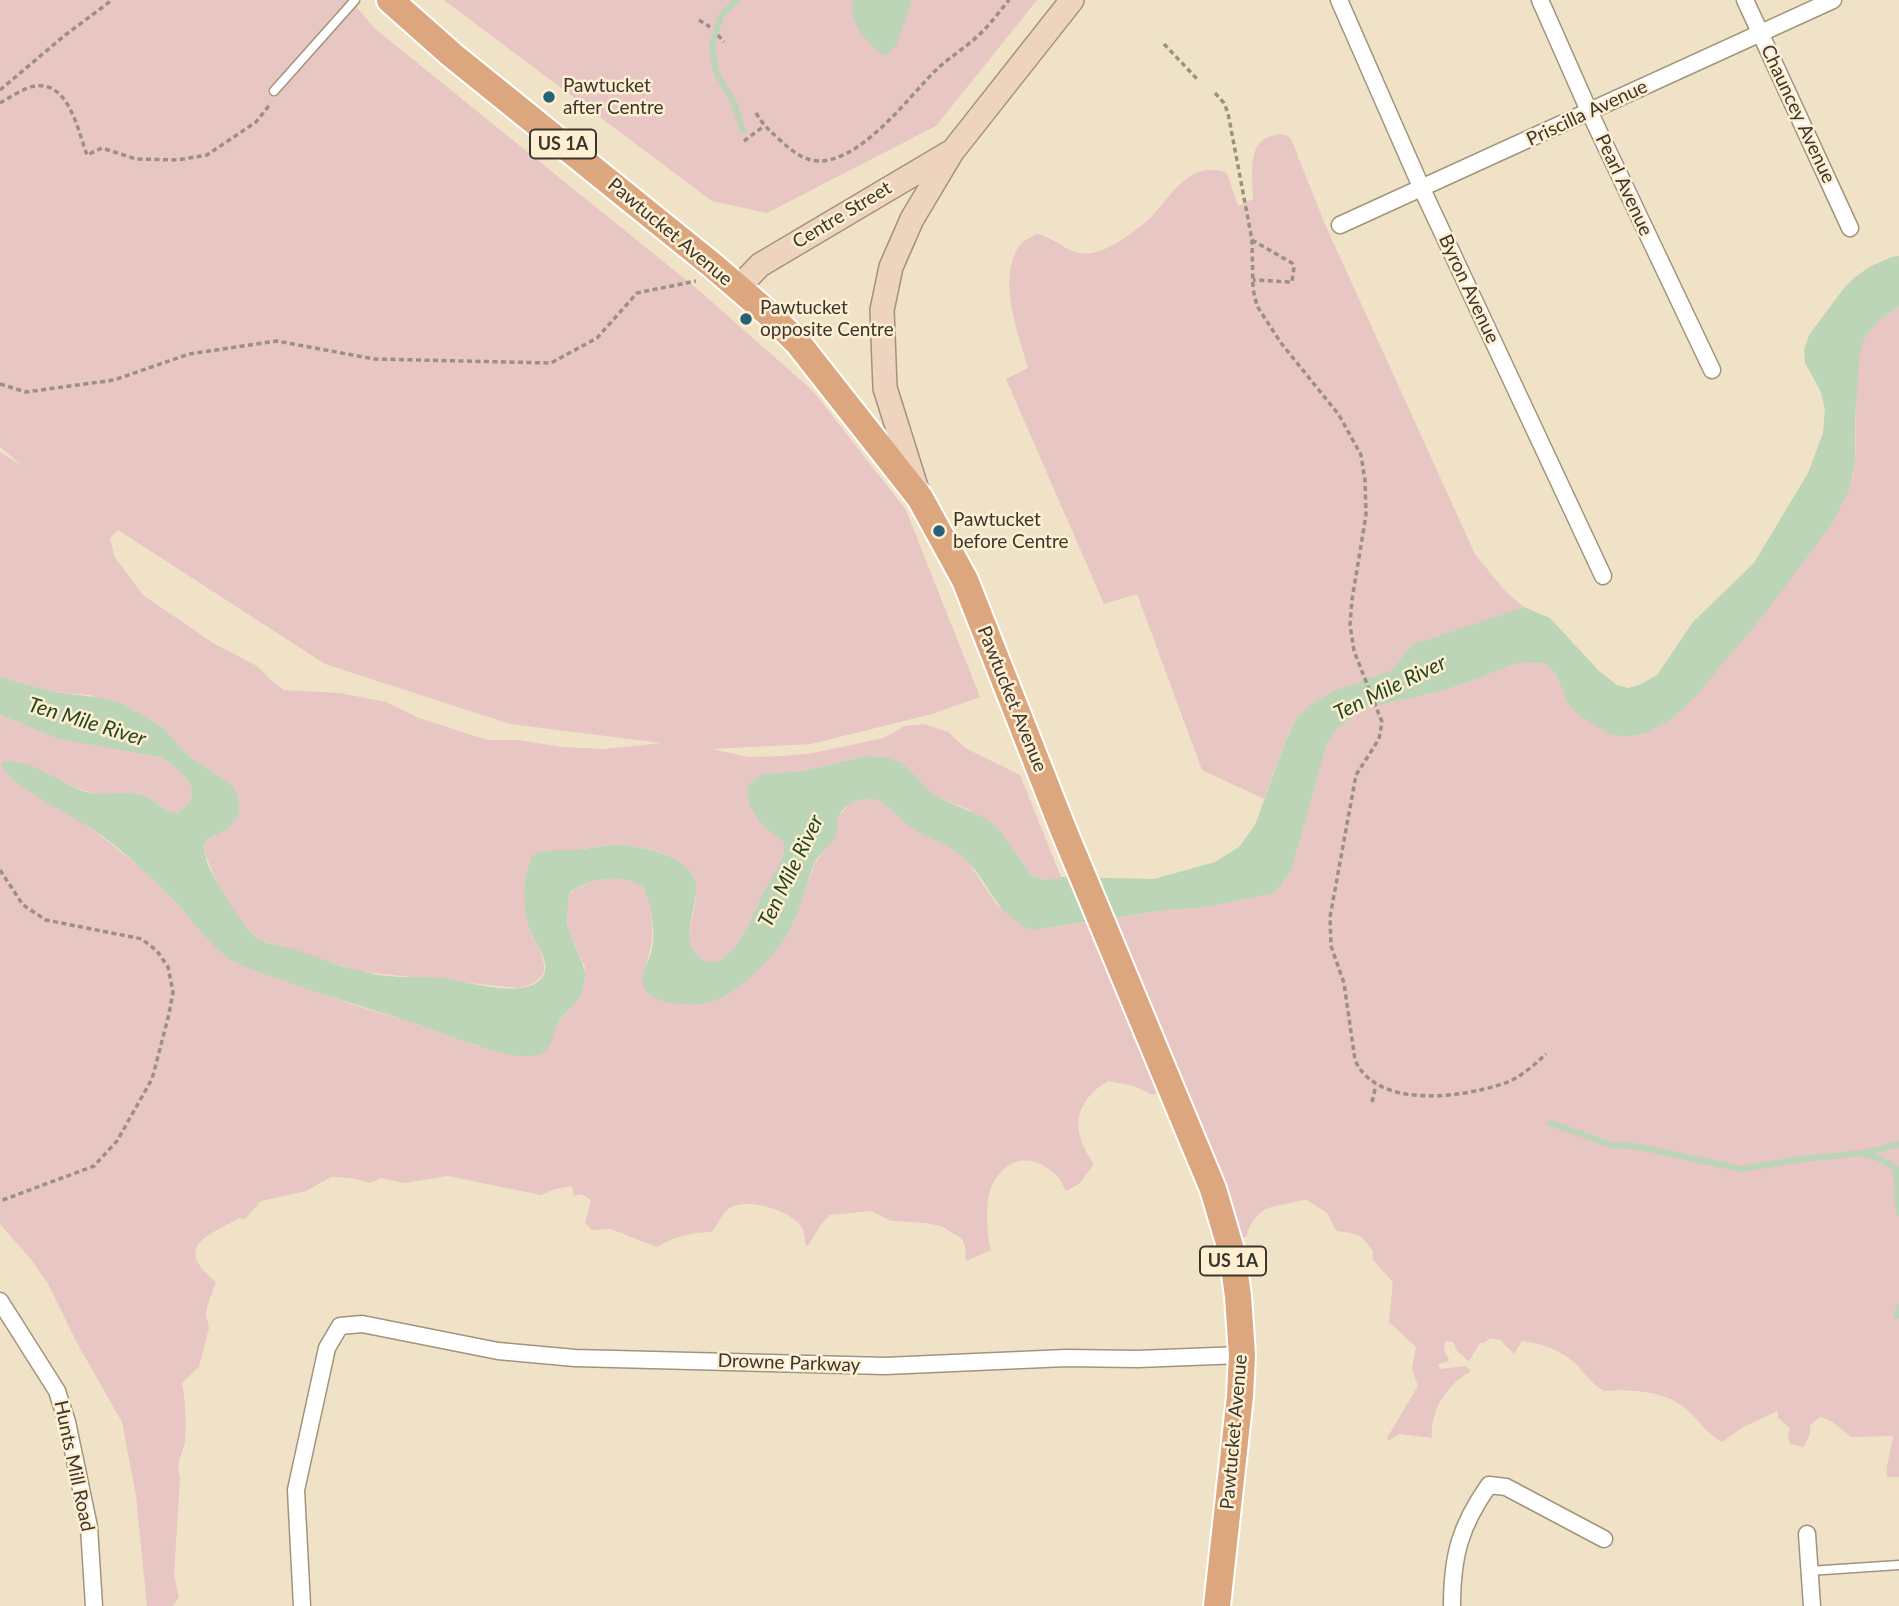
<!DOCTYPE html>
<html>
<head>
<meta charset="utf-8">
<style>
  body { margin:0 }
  canvas { display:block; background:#f0e2c7 }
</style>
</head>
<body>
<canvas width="1899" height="1606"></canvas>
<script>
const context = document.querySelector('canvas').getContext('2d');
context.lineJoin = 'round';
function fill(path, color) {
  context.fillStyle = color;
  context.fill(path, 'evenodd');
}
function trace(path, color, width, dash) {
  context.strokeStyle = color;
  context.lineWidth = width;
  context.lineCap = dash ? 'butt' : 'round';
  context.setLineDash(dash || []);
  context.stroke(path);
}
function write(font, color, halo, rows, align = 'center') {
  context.font = font + ' Lato,sans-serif';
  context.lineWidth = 5;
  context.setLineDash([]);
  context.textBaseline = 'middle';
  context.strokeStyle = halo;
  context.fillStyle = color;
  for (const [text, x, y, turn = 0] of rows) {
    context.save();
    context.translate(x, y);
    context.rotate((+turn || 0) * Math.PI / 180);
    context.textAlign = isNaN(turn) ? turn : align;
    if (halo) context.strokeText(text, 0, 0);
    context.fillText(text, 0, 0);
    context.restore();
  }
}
fill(new Path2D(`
  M0,0h351l23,28 322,260 117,103 93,119 74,187 -48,17 -121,30 -99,5 36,8 37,-1 28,-3 71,-15 21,-12 19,-2 24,8 17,16 55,27 41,102 -15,3 -14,-4 -30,-43 -34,-24 -33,-13 -31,-32 -16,-7 -22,-1 -63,15 -39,3 -2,51 22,18c1,20 -13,35 -22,53 -9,18 -31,80 -61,64 -24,-14 -2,-52 -5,-71 -3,-33 -46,-41 -73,-44 -15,-1 -32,3 -48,5l-46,79c13,28 31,49 -10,59l-156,-16 -103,-32c-24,-20 -49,-64 -57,-94l5,-7 21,-10 4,-43 -43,-29 -29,-31 -38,-22 -34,-9 -35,-3 -54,-15v-225l24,15 -24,-20zM118,530l207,134 185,60 152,19 -58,6 -42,-2 -44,-7h-31l-68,-22 -33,-16 -46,-9 -56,-3 -10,-7 -17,-17 -44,-23 -70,-48 -29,-39 -4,-18z
  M444,0h593l-101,126 -169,87 -55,-12z
  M1278,134l8,1 5,4 33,83 151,332 30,37 19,16 -113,38 -19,25 -94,46 -13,25 -21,58 -62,-29 -65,-176 -33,10 -98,-225 22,-11c-10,-35 -31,-88 -9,-122 4,-6 13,-9 18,-12 20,4 34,24 56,19 17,-4 44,-22 56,-34 22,-22 41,-61 78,-46l11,33 15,-7c0,-16 -5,-47 9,-58 4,-4 11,-5 16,-7z
  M1899,306v1171h-12c-2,-9 5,-31 6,-41l-42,1 -20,-16 -11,-4 -10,8v8l-6,14 -14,-3 -2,-7 2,-9 -12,-10v-7l-35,16 -21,15c-18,-11 -22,-21 -37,-34 -21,-17 -55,-19 -81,-17 -17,-10 -21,-22 -34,-32 -15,-11 -31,-16 -48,-18l-8,13 -14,-14 -10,-2 -6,5h-4l-11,18 -12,-10 -4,-9 -8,-1 -1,10 5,8 -2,3 -9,2 2,5 26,-3 5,5c-24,14 -41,38 -39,67l-32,-4 -12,7 -1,-3 31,-52 -6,-17 4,-22 -27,-25 4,-40 -20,-22v-9l-11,-14 -11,-4 -15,-2 -9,-18 -20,-13c-10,0 -18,4 -27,5 -22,4 -27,13 -34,32l-22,4 -58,-150 -13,4 -19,-9 -26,-5c-35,21 -38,50 -14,83l-15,20 -13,7c-4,-6 -6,-14 -12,-18 -26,-22 -52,-14 -64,18 -5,13 -3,46 1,59l-25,11 -1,-16 -4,-7 -20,-12 -15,-3 -35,-2 -20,-10 -41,4 -8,8 -15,24c-3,-7 -2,-14 -6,-21 -11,-16 -56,-30 -73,-17 -6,5 -11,16 -16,23 -20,0 -39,5 -55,15l-46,-18 -19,1 -7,-7 6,-23 -10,-6 -7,2 -2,-10 -17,3 -14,6 -93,-19 -44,7 -23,-5 -11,5 -18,-5 -21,-1 -25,14 -45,10 -16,18 -5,-1c-33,18 -68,28 -24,64l-9,25 -1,8 3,13 -10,39 -17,16c3,19 5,37 3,56 -1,17 -10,18 -5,39l-6,97 5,22 -6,9h-26l-11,-110 -14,-74 -45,-79 -30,-61 -17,-24 -30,-34v-510l57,25 103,18c23,14 49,36 17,56 -15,-1 -24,-17 -39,-19 -12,-2 -26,2 -38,0 -24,-4 -45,-16 -66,-26l57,60 55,44 86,89 125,45 51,15 71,26 69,1 9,-24 23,-27 5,-30 -16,-35 -3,-21 4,-18c21,-15 49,-20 73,-6 14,31 11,57 0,87l71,27 29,-19 50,-57 22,-62 21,-28 3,-19 12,-14 11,-3h9l14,5 28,25 38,17 16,14 29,44 35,26 134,-20 34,-2 76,-15 17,-24 35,-126 11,-15 26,-19 84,-20 73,-27 25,2 10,10 11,28 43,32 14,3 20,-3 28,-15 23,-22 23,-29 132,-180c2,-9 4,-18 5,-28 3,-34 -6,-96 11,-125 7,-12 21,-22 33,-29z`), '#e7c6c3');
fill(new Path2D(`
  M852,0h60l-16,46 -11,9c-19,-11 -35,-33 -33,-55z
  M1899,256v50l-18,13 -15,16 -6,17 -5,64v44l-5,28 -17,34 -67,90 -71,85 -23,22 -28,15 -20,3 -14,-3 -32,-19 -11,-13 -11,-28 -10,-10 -25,-2 -73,27 -84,20 -26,19 -11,15 -35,126 -17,24 -76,15 -34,2 -134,20c-40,-20 -39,-45 -67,-72 -15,-15 -33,-17 -50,-29 -15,-9 -24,-27 -43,-30 -13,-2 -30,7 -33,20 -1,5 0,11 -2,16 -5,11 -17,18 -22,29 -8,20 -12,41 -21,60 -12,26 -51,67 -79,77 -10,3 -21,4 -31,3 -14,0 -30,-3 -38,-15 -8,-14 5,-27 7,-40 4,-20 -1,-45 -9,-62 -23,-14 -52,-9 -73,5 -3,15 -5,28 0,42 8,22 21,36 11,60 -5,11 -17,19 -23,29 -6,10 -5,26 -18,31 -26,11 -104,-24 -132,-33 -59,-19 -119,-36 -176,-60 -21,-15 -35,-35 -52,-54 -27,-29 -57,-57 -89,-79 -20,-14 -86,-43 -90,-66 27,-5 57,20 82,29 19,6 37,0 55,3 15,2 24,18 39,19 32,-20 6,-42 -17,-56l-103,-18 -57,-25v-37l54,15 49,6 20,6 38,22 29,31 43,29 6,14v13l-10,16 -21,10 -5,7c2,7 3,14 6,21 7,15 37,66 51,73 11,5 25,6 36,10 31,10 59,23 92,26 17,2 35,0 53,2 23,2 86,24 102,-2 9,-14 -10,-34 -14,-49 -7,-24 -7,-50 4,-72 14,-5 26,-5 41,-5 16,-1 32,-6 48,-5 23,2 66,11 73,36 6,23 -18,57 4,76 29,25 55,-44 63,-62 9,-18 23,-32 22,-52l-22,-18 -12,-19 -3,-13 4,-11 13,-8 39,-3 63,-15 22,1 16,7 31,32 53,23 14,14 30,43 14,4 15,-3 93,2 61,-17 24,-15 16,-22 30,-83 13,-26 12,-11 24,-14 58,-21 19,-25 113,-38 26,11 49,53 18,14 12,3 12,-4 16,-9 36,-53 61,-59 54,-90 15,-40 2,-24 -5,-19 -15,-27 -1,-13 5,-15 35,-47 10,-10 15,-11 23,-10z`), '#bbd5b6');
trace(new Path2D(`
  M737,0l-16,16 -9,29 4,27 18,31 9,28
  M1550,1123l62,22 28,2 101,22 61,-10 63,-6 34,-9
  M1867,1154l15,6 15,9
  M1895,1169c4,14 1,29 4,44
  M1897,1316l2,-9`), '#bbd5b6', 6);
const lane = new Path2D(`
  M274,91l81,-91
  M1809,1571l90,-6`);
const street = new Path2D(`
  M1339,0l83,189 181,387
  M1540,0l49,111 123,259
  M1745,0l105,228
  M1340,225l493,-225
  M0,1301l57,90 10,31 22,105 5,79
  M1807,1534l5,72
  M302,1606l-6,-116 31,-142 13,-22 22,-2 136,27 77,7 310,8 181,-8 71,1 105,-4
  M1452,1606c0,-50 8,-80 37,-121l17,2 98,52`);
const secondary = new Path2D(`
  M738,288l22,-23 189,-112
  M917,490l-32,-102 -3,-78 9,-43 21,-48 40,-67 120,-152`);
const primary = new Path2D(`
  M390,0l62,55 260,210 58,50 28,28 122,155 45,82 98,249 150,360 19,64 6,43 4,59 -2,41 -23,210`);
trace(lane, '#a1947b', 11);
trace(street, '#a1947b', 19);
trace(secondary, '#a1947b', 26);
trace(primary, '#fff', 30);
trace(new Path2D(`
  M699,20l11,7
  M718,35l6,7
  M1164,44l35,37
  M0,90l64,-54 48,-36
  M1215,93l9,10 4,10 24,127 1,49 4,17 24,37 58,72 22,40 4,25 1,35 -14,85 -2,25 4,26 28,71 -3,17 -23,36 -26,142 1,29 13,37 11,77c22,49 104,38 147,24 17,-5 31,-18 44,-30
  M0,103c11,-6 23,-15 35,-17 34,-5 43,45 52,69l15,-7 34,11 41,1 30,-5 49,-33 15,-19
  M756,113c7,12 15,19 25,28 11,10 22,19 37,20 43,1 90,-63 117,-90 14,-14 32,-24 46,-38 10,-10 19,-22 28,-33
  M744,141l20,-15
  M1252,240l40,23 2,4 -2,15 -39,-2
  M0,384l26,8 88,-12 75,-26 88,-13 97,18 177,4 46,-25 40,-45 59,-12
  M0,870l23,35 23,15 96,19 15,12 11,16 5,25 -4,22 -17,65 -35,62 -23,25 -94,35
  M1372,1102l4,-17`), '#9b917e', 3.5, [5, 3.5]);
trace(lane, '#fff', 8);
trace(street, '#fff', 16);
trace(secondary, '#eed3bf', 23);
trace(primary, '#dca77f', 26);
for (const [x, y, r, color] of [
  [549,97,7,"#266179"],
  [746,319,7,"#266179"],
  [939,531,7,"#266179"]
]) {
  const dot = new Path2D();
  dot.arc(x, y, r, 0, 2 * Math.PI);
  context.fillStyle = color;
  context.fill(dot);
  trace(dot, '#feefd3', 2.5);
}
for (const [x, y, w] of [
  [563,144,66],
  [1233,1261,66]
]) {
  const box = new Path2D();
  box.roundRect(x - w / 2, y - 14.5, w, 29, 5);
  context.fillStyle = '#feefd3';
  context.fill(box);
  trace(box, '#3b362b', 2);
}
write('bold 18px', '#3b362b', null, [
  ["US 1A",563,144],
  ["US 1A",1233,1261]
]);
write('19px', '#3b362b', '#feefd3', [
  ["Pawtucket",563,86],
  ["after Centre",563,108],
  ["Pawtucket",760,308],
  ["opposite Centre",760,330],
  ["Pawtucket",953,520],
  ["before Centre",953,542]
], 'left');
write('19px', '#3b362b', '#feefd3', [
  ["Priscilla Avenue",1587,113,-25],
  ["Chauncey Avenue",1798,114,65],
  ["Pearl Avenue",1624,185,65],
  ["Centre Street",842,215,-31],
  ["Pawtucket Avenue",670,232,40],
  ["Byron Avenue",1469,289,65],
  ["Pawtucket Avenue",1012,699,68],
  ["Drowne Parkway",789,1363,2],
  ["Pawtucket Avenue",1234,1432,-85],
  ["Hunts Mill Road",74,1466,78]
]);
write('italic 21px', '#22471d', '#feefd3', [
  ["Ten Mile River",1390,688,-26],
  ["Ten Mile River",87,722,17],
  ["Ten Mile River",791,871,-64]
]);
</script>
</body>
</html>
